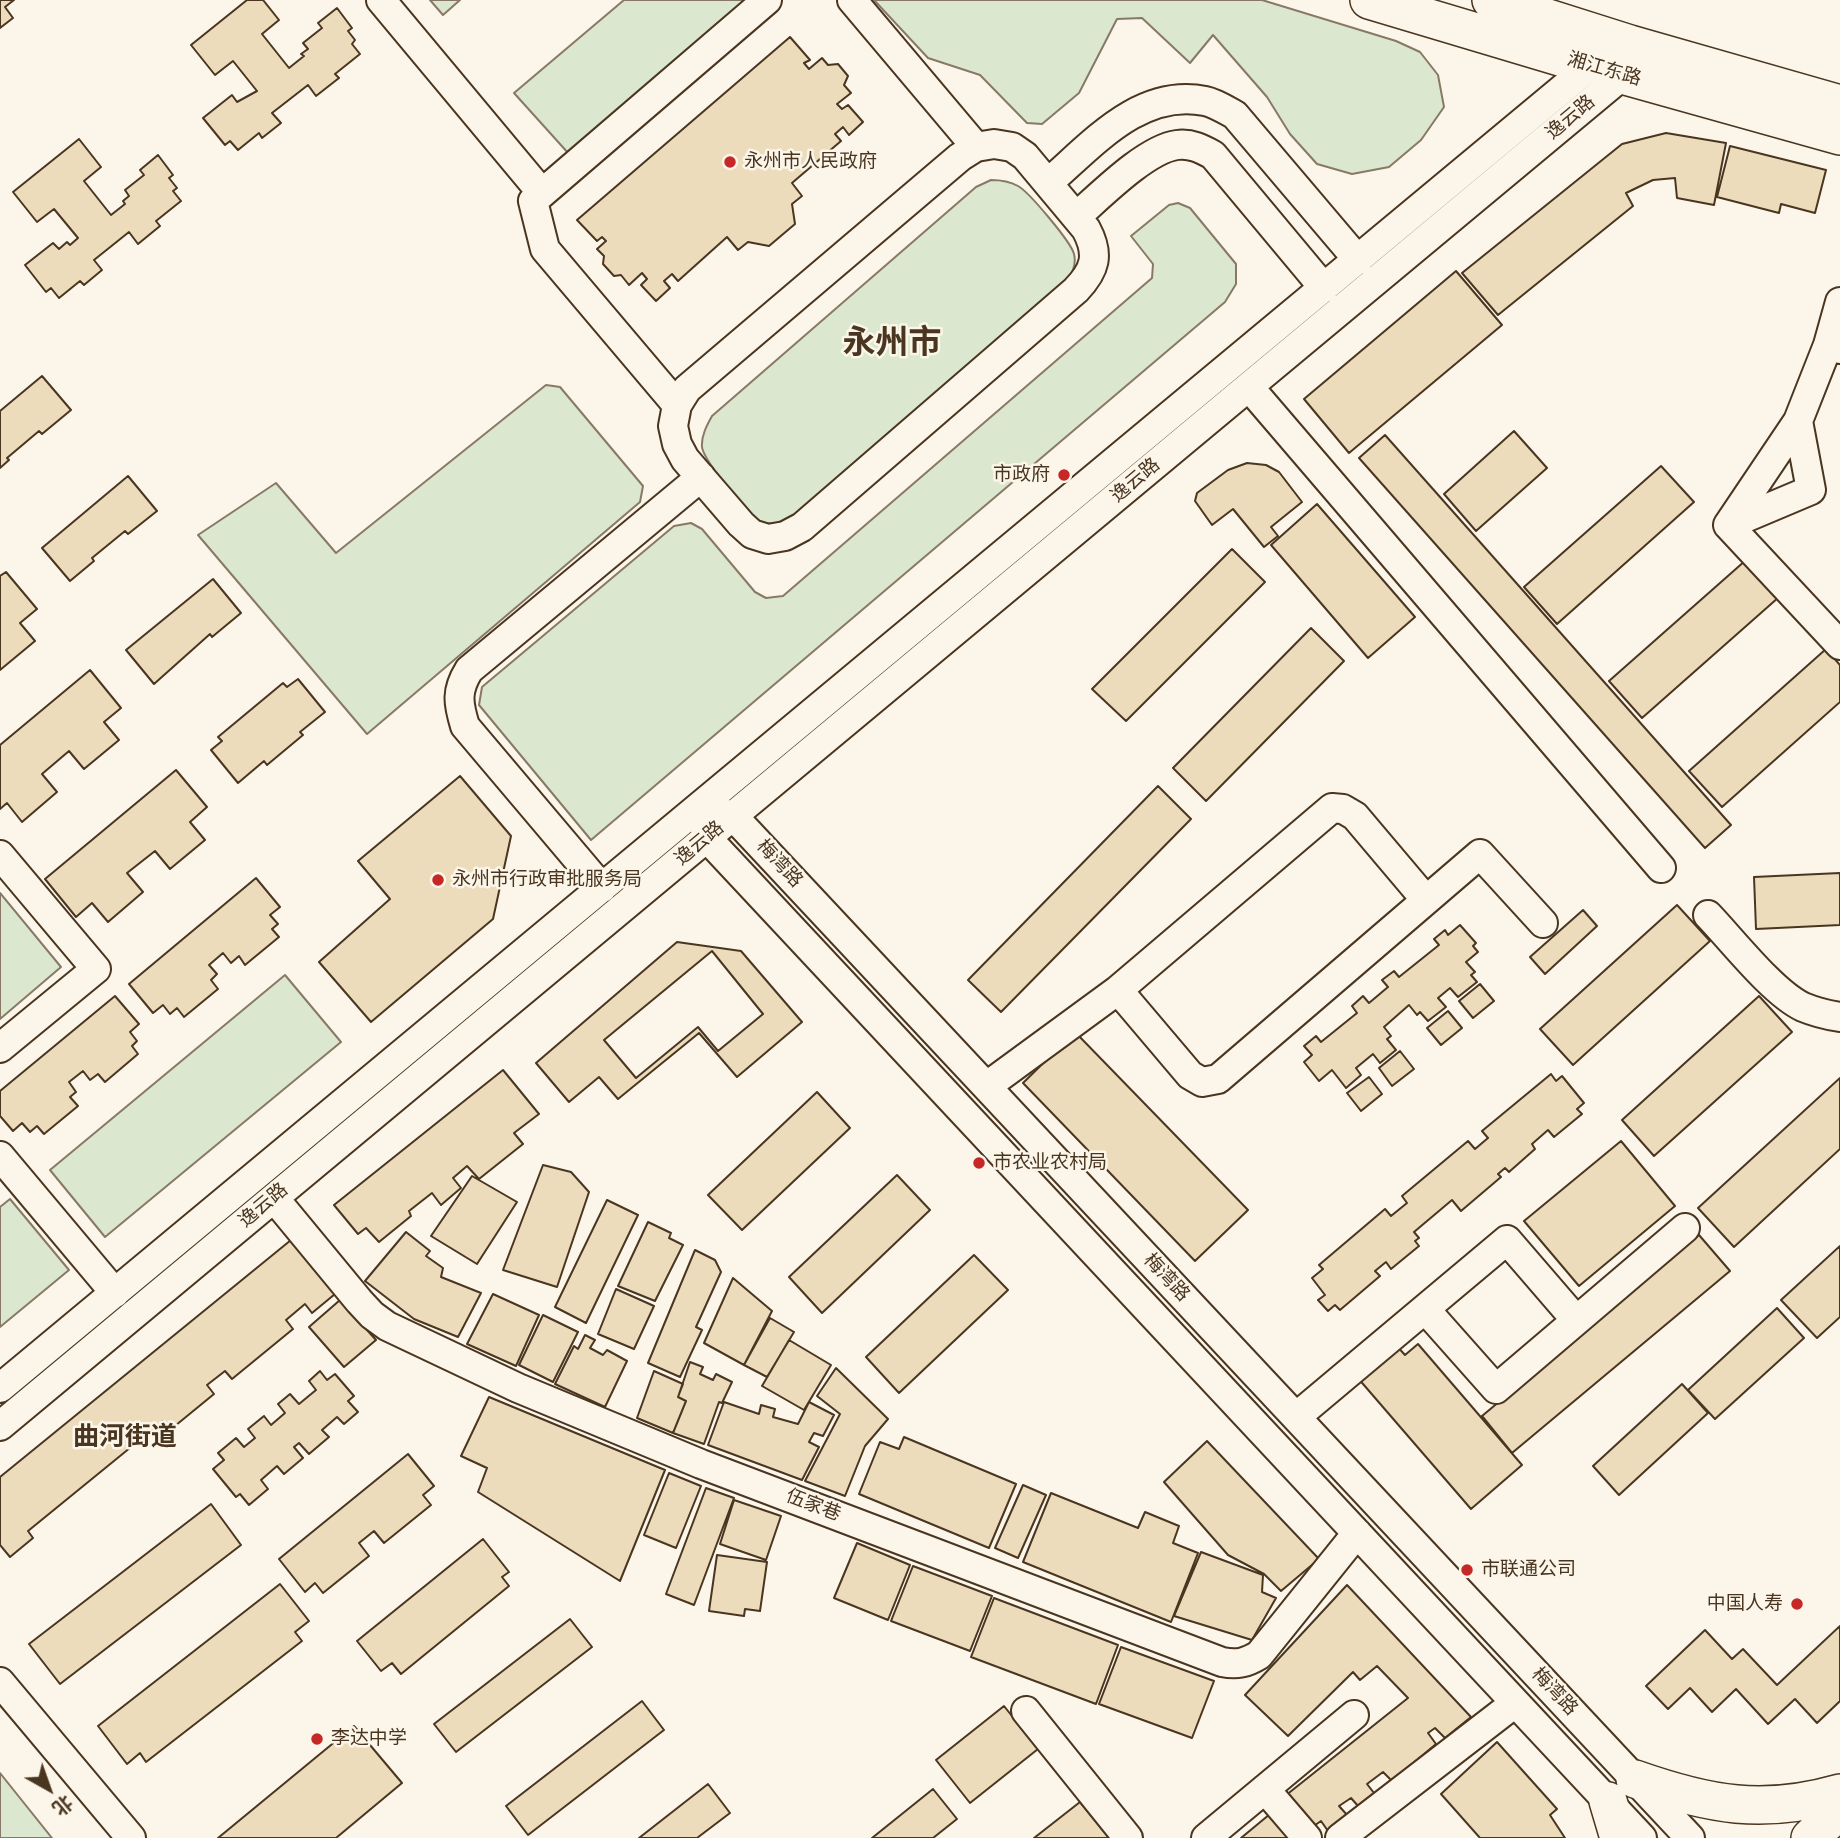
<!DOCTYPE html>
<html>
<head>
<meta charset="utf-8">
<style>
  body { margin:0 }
  #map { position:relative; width:1840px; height:1838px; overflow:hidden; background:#fbf6e9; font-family:"Roboto Condensed","Noto Sans SC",sans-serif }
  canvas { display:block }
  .north { position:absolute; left:14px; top:1754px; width:70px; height:70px; -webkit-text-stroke:5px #fbf6e9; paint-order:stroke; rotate:140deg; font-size:19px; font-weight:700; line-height:28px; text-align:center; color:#4a3520 }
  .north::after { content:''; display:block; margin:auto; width:24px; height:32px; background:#4a3520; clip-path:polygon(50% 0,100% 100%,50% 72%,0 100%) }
</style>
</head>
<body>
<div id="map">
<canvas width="1840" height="1838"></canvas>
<div class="north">北</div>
</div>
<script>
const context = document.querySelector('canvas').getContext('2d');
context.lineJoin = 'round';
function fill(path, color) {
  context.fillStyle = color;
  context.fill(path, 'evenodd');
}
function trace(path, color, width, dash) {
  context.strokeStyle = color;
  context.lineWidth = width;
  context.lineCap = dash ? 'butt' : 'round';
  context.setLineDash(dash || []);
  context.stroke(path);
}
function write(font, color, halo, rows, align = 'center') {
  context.font = font + ' "Roboto Condensed","Noto Sans SC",sans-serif';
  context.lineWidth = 5;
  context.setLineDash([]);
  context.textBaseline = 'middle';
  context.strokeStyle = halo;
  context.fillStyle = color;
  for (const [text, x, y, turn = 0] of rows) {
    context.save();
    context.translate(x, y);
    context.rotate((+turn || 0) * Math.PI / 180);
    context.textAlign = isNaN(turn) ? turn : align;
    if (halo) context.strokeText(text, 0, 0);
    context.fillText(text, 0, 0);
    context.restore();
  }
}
const green = new Path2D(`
  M430,0h30l-17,15z
  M624,0h126l-181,154 -55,-61z
  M874,0h388l134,41 24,11 18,23 6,32 -23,33 -32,27 -37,7 -35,-10 -27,-30 -23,-37 -54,-62 -23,28 -48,-45 -25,1 -38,74 -37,31 -15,-1 -47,-48 -52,-17z
  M991,180c10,0 18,1 27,6 11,6 53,56 56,68 3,12 -3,22 -10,31l-272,234c-12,5 -26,8 -37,-1 -11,-8 -52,-59 -53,-71 -1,-11 5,-22 10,-31l264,-229z
  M1178,203l12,5 46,56v20l-11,18 -634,538 -112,-135 3,-18 192,-161 17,-3 11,6 53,63 11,6 17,-2 369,-318 1,-14 -22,-28 38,-31z
  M546,385l14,2 83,99 -3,16 -273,232 -169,-199 78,-52 60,70z
  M0,893l61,74 -61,52z
  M285,975l56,67 -236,195 -55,-67z
  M10,1199l59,71 -69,57v-120z
  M0,1773l52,65h-52z`);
fill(green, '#dce7d0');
trace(green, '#887966', 2);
const building = new Path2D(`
  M0,0h14l-9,7 8,11 -13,10z
  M247,0h16l16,20 -17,14 27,34 15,-12 -3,-2 7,-5 -5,-6 19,-15 -4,-5 19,-15 15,20 -4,3 7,9 -3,4 8,10 -25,20 4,4 -23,18 -8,-11 -36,28 9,10 -19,15 -3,-5 -21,17 -8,-9 -5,4 -22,-27 29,-23 5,7 20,-11 -24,-30 -18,14 -24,-30z
  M790,37l20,23 -6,3 5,6 13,-11 6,7 10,-1 10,12 -4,9 7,8 -14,11 5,5 6,-4 15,17 -14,13 -6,-8 -8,7 6,7 -49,42 10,13 -10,8 3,20 -26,22 -21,-4 -10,8 -11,-13 -49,44 -6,-7 -8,7 6,7 -14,13 -15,-16 6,-6 -5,-6 -13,12 -8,-10 -7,1 -11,-12 1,-8 -7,-7 9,-8 -4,-4 -5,4 -20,-21z
  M1666,133l60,10 -12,62 -37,-7 -2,-20 -22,2 -27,13 7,13 -135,109 -36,-42 160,-129z
  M79,139l22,28 -17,14 27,34 14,-11 -2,-3 6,-5 -4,-6 19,-15 -4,-5 18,-15 15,20 -4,3 8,10 -4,3 8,10 -25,20 4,5 -22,18 -9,-12 -35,28 8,10 -18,15 -4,-4 -21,17 -8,-10 -5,4 -21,-27 28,-22 6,6 8,-7 3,3 8,-7 -24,-29 -17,13 -24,-30z
  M1730,146l96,24 -11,43 -34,-9 -2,9 -62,-16z
  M1456,271l46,54 -153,128 -45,-54z
  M42,376l29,34 -29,24 -3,-3 -32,27 2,2 -9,8v-57z
  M1514,431l33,37 -71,63 -32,-37z
  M1385,435l346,390 -26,23 -346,-390z
  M1247,463l19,2 13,7 23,30 -31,25 7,9 -14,11 -31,-38 -21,16 -17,-24 2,-8 31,-23z
  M1661,466l33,36 -137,122 -33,-37z
  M128,476l29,35 -29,23 -3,-3 -33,27 2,3 -24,20 -28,-33z
  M1317,504l98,113 -47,41 -97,-113z
  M1232,549l33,33 -139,139 -34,-32z
  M1746,560l33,37 -137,121 -33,-37z
  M6,572l31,37 -17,14 15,18 -35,29v-94z
  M213,579l28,34 -29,24 -2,-3 -56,50 -28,-34z
  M1311,628l33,33 -138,140 -33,-33z
  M1826,649l14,16v37l-118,105 -33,-36z
  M90,670l31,38 -17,14 15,18 -35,29 -15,-18 -27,23 15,18 -35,30 -15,-19 -7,6v-64z
  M298,679l27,33 -25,20 3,3 -36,30 -3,-4 -26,22 -27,-33 11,-9 -4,-4 65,-54 4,4z
  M176,770l31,37 -17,15 15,18 -35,29 -15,-18 -28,22 16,19 -35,30 -16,-19 -16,14 -31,-38z
  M460,776l51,60 -18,83 -122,103 -52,-60 71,-63 -32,-38z
  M1158,786l33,33 -190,193 -33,-32z
  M1840,873v52l-84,4 -2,-52z
  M256,878l24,29 -10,8 8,9 -6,5 7,8 -34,28 -6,-9 -8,7 -8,-10 -14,12 8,9 -6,6 7,9 -34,28 -7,-9 -7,6 -7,-9 -10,8 -24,-29z
  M1677,905l33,36 -137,124 -33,-36z
  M1583,910l14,16 -52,48 -15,-17z
  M1460,925l16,18 -3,3 5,6 -12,10 9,10 -4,3 6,7 -19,15 -8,-9 -12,10 8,9 -18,14 -8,-9 -3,3 -8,-10 -25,22 7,9 -4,3 9,11 -16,13 -7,-9 -17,14 5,7 -15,13 -14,-18 -13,11 -15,-19 8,-7 -8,-9 12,-10 5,6 36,-29 -5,-7 11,-10 6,7 19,-16 -6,-7 12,-9 5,6 40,-32 -5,-6 11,-9 3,5z
  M677,942l64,9 61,71 -65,55 -38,-44 -81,66 -19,-22 -30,25 -33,-39z
  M712,951l51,63 -45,37 -20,-24 -62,51 -32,-38z
  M1480,984l14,17 -21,17 -14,-17z
  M115,996l24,28 -9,8 7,9 -5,5 6,8 -33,28 -7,-8 -8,6 -7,-9 -14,11 7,10 -6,5 8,9 -34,28 -7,-8 -7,6 -8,-9 -9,8 -13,-15v-25z
  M1759,996l33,36 -138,124 -32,-36z
  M1448,1011l14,17 -21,17 -14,-17z
  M1075,1032l173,178 -53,51 -172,-178z
  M1400,1051l14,18 -22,17 -13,-18z
  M503,1070l36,44 -25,19 9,11 -44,35 -12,-13 -14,12 8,10 -20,17 -9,-12 -23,18 2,5 -32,26 -13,-14 -8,6 -24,-29z
  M1551,1074l5,7 6,-5 22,27 -7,6 5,5 -28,23 -6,-7 -16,14 3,5 -26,23 -4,-4 -7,6 3,3 -40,34 -9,-11 -38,32 5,6 -4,3 4,5 -28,23 -5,-7 -11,9 5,5 -40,34 -5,-5 -7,6 -10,-11 7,-5 -13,-17 11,-9 -4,-4 66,-56 6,7 16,-13 -5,-7 66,-55 7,8 13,-11 -6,-7z
  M1369,1077l13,17 -21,17 -14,-18z
  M1840,1078v71l-106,98 -36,-39z
  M817,1092l33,36 -108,102 -34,-35z
  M1621,1141l54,65 -96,80 -55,-65z
  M543,1165l28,7 18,20 -32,95 -54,-17z
  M897,1175l33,35 -108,103 -33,-36z
  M472,1176l45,26 -40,62 -46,-28z
  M607,1200l31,15 -52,108 -31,-16z
  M648,1222l23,11 -2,5 14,7 -28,56 -37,-15z
  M406,1232l24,19 -4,5 17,12 -2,9 40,16 -23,44 -44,-18 -49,-38z
  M1699,1235l31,36 -218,182 -30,-37z
  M291,1240l44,54 -23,19 -7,-9 -19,16 7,9 -61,50 -7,-8 -18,14 7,9 -44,36 -7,-9 -135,110 5,7 -23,19 -10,-12v-68z
  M1840,1246v71l-23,21 -36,-38z
  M695,1250l20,10 6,12 -25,55 6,3 -22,47 -32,-14z
  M974,1255l34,35 -109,103 -33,-36z
  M733,1278l39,33 -28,54 -40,-22z
  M616,1289l38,17 -20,43 -36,-15z
  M493,1294l46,21 -23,51 -49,-22z
  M340,1300l36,40 -32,27 -35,-40z
  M1777,1308l27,30 -89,81 -27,-29z
  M543,1315l35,17 -25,50 -34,-17z
  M770,1318l24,14 -27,45 -23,-12z
  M585,1335l10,5 -5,8 13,7 4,-5 20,11 -22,46 -50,-23 19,-38 4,3z
  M789,1340l42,25 -27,45 -42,-24z
  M1395,1344l10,11 13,-11 104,121 -51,44 -114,-132z
  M690,1362l13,5 -3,7 13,6 3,-6 16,8 -10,21 -3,-1 -15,42 -31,-11 13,-32 -8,-4z
  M836,1368l52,51 -23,27 -20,50 -40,-15 35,-67 -23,-18z
  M320,1371l7,9 8,-6 19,22 -6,5 10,11 -14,12 -7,-7 -15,13 7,7 -20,17 -10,-11 -5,4 9,11 -19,16 -7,-8 -16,14 7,9 -19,16 -9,-11 -4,3 -23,-28 11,-9 -6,-7 18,-15 8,9 11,-9 -7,-9 16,-13 7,9 14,-12 -7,-9 12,-10 9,10 17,-14 -7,-9z
  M654,1371l29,13 -5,13 8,4 -13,32 -36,-15z
  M1682,1384l26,29 -89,82 -26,-29z
  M489,1397l176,73 -45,111 -142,-89 9,-24 -26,-12z
  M724,1402l35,12 2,-9 14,4 -2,8 25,7 11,-22 25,13 -11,21 -9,-3 -5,9 10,5 -17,33 -94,-35z
  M904,1437l112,47 -27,64 -130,-54 21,-52 19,7z
  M1207,1441l112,118 -38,32 -17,-17 -36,-19 -64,-73z
  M408,1454l26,32 -11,9 8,10 -47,38 -10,-12 -15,12 10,13 -46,37 -8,-10 -10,9 -26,-33z
  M669,1473l32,13 -25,62 -32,-13z
  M1023,1485l23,10 -28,63 -23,-10z
  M706,1488l28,10 -40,107 -28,-11z
  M1051,1493l87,35 7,-16 34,14 -6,17 25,10 -27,69 -148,-60z
  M734,1500l47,16 -15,44 -46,-16z
  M211,1504l30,41 -181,139 -31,-40z
  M483,1539l26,33 -7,5 7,9 -108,88 -9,-11 -11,8 -24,-30z
  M857,1543l53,22 -22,55 -54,-22z
  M1201,1552l62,23 -1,17 14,6 -24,42 -78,-24z
  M717,1555l50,7 -7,49 -15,-2 -1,7 -35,-5z
  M913,1566l79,30 -22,55 -79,-30z
  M280,1584l29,37 -14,11 7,9 -156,121 -6,-9 -13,11 -29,-38z
  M1347,1585l124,132 -26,21 -10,-10 -7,5 8,11 -44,37 -9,-9 -16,12 7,9 -16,13 -7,-8 -12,8 9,10 -20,15 -7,-10 -10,7 -26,-32 123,-98 -31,-32 -17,14 -7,-8 -65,64 -43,-41z
  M994,1598l124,47 -22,59 -125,-47z
  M570,1619l22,28 -136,105 -22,-28z
  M1840,1626v75l-23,22 -22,-24 -27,25 -32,-35 -24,23 -22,-24 -22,21 -22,-23 59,-56 27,29 11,-10 34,36z
  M1121,1647l93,34 -22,57 -93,-34z
  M642,1701l22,29 -136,105 -22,-29z
  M1004,1706l34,43 -68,54 -34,-43z
  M354,1726l48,57 -66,55h-118z
  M1497,1742l60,67 -7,6 15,23h-85l-39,-44z
  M708,1784l22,29 -33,25h-58z
  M933,1789l24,30 -24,19h-61z
  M1080,1802l29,36h-75z
  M1270,1814l19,24h-48z`);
fill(building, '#ecdcbc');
trace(building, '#4a3520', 2);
const minor = new Path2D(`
  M381,0l161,193
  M852,0l124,147
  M994,144l18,3 13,9 61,73c14,26 9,41 -10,61l-274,237 -17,9 -17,3 -16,-5 -11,-10 -56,-65 -8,-15 -4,-18 4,-21 10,-16 273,-232 16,-10z
  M1048,183c45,-39 92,-95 157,-82 10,2 21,9 30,14l123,145
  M1076,217c24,-21 70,-68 101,-72 14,-2 25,4 36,10l111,133
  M1840,302l-12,43 12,4
  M1828,345l-30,76 13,69 -83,35 112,120
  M1249,387l412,481
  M677,405l-132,-156 -12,-48 234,-201
  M1728,525l70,-104
  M716,811l17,5 957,1022
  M703,821l4,17 935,1000
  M0,855l96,114 -96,79
  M602,888l-137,-162c-7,-23 -9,-35 4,-56l232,-193
  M1708,915c24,25 65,78 95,92 12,5 24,8 37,10
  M1118,990l72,85 12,7 16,-3 262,-225 63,69
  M987,1086l131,-96 214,-182 11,1 12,7 71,84
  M0,1156l115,137
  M274,1198l85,103 13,14 15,11 131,62 183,76 521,198c15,3 24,1 37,-7l98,-122
  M1425,1309l71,80 189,-161
  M0,1388l1590,-1322 13,-7
  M1296,1417l211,-177 69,80
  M0,1426l1623,-1351 3,-14
  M0,1682l131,156
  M1026,1711l102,127
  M1265,1789l42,49
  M1206,1838l148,-123
  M1340,1838l175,-135`);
const major = new Path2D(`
  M1369,0l221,66 250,70
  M1491,0l139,44 210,60
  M1635,1779c74,26 128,36 205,14
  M1608,1801l11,37
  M1810,1838l30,-28`);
trace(minor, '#4a3520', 32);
trace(major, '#4a3520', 40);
trace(minor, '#fbf6e9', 28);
trace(major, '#fbf6e9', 37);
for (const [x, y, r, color] of [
  [730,162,7,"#c62828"],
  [1064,475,7,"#c62828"],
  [438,880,7,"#c62828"],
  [979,1163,7,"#c62828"],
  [1467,1570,7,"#c62828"],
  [1797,1604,7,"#c62828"],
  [317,1739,7,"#c62828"]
]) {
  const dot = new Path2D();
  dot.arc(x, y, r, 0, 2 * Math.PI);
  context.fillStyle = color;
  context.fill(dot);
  trace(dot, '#fbf6e9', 2.5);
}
write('19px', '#4a3520', '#fbf6e9', [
  ["湘江东路",1604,70,16],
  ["逸云路",1571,118,-40],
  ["逸云路",1136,481,-40],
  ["逸云路",700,844,-40],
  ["梅湾路",779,864,47],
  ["逸云路",264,1206,-40],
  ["梅湾路",1166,1278,47],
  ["伍家巷",813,1506,21],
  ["梅湾路",1554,1692,47]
]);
write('19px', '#4a3520', '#fbf6e9', [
  ["永州市人民政府",744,162],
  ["市政府",1050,475,"right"],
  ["永州市行政审批服务局",452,880],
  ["市农业农村局",993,1163],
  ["市联通公司",1481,1570],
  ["中国人寿",1783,1604,"right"],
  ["李达中学",331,1739]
], 'left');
write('bold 26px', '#4a3520', '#fbf6e9', [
  ["曲河街道",125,1438]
]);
write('bold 33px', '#4a3520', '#fbf6e9', [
  ["永州市",892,345]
]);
</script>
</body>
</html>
